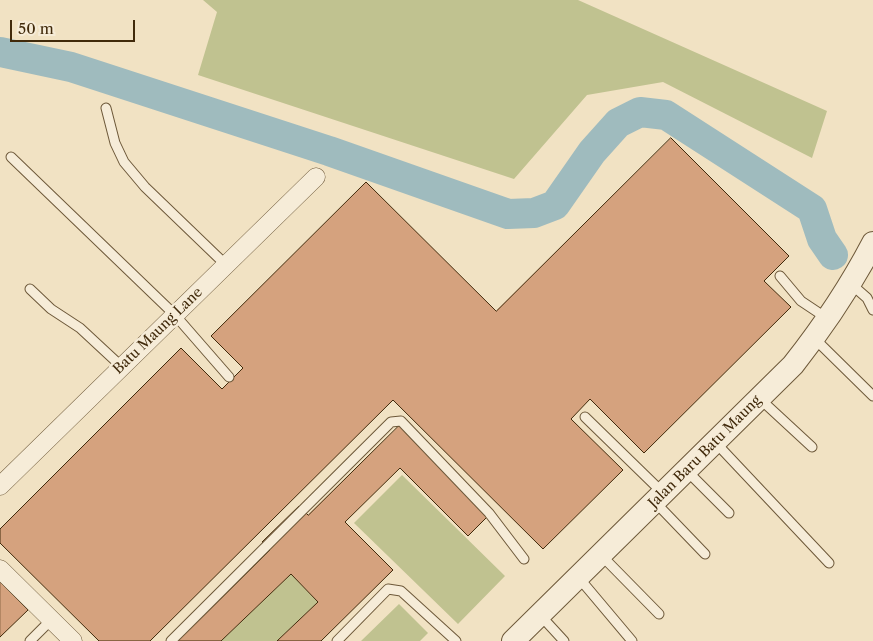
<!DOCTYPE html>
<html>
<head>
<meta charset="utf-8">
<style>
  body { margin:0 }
  #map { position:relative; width:873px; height:641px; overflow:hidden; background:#f1e2c3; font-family:"Libre Caslon Text",serif }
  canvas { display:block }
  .scale { position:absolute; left:10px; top:20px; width:125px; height:22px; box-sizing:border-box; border:2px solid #412a0b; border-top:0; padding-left:6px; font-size:15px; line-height:18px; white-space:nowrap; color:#412a0b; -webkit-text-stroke:4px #f6ecd8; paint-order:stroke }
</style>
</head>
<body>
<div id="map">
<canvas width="873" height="641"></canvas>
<div class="scale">50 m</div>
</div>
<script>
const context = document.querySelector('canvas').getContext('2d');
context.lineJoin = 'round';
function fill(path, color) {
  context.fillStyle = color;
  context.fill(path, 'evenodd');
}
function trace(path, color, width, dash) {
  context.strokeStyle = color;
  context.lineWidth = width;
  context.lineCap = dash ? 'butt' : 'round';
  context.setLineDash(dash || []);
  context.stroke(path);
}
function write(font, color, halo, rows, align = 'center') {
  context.font = font + ' "Libre Caslon Text",serif';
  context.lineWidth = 5;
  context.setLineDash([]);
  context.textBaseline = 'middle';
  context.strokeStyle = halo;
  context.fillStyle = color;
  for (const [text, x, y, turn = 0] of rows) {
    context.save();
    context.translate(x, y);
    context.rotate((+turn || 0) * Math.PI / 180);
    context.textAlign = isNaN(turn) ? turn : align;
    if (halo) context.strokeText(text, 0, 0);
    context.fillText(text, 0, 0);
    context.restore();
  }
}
fill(new Path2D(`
  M203,0h375l249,111 -15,47 -149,-76 -76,13 -73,84 -316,-104 19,-63z
  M402,475l103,101 -47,48 -104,-101z
  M291,574l27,28 -41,39h-56z
  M399,604l29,29 -8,8h-59z`), '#c0c290');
trace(new Path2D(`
  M0,52l71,15 258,84 179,63 26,-1 21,-8 37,-53 26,-29 22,-11 26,3 146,94 10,30 11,16`), '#9fbbbe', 30);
const building = new Path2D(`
  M671,138l118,118 -25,25 27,26 -147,146 -54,-54 -19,20 52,51 -80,79 -150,-149 -243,241h-51l-99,-98v-14l181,-181 41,41 21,-21 -32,-32 155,-154 130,129z
  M399,426l89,90 -20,20 -68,-68 -55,54 48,48 -72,71h-44l41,-39 -27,-28 -70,67h-50l8,-9 4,4 87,-86 -8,-8 37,-36 9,9z
  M0,582l28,28 -28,27z`);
fill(building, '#d5a27e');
trace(building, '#412a0b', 1);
const service = new Path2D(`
  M106,108l9,35 9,19 21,25 81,78
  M11,157l164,158 54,62
  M780,276l21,25 27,18
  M851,284l16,14 6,12
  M30,289l21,20 29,19 42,39
  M815,339l58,57
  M759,398l53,49
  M585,417l78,76
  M715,442l114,121
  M687,471l42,42
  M655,502l50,52
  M601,555l58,59
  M579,578l53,63
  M541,616l23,25
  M30,641l21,-21
  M171,641l220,-219 10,-1 88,92 35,46
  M337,641l51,-52 13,2 55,50`);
const minor = new Path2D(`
  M0,486l316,-309
  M0,569l73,72`);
const tertiary = new Path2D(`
  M513,641l280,-276c30,-38 57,-78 80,-122`);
trace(service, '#6d5839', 11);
trace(minor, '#6d5839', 19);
trace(tertiary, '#6d5839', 24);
trace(service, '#f6ecd8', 9);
trace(minor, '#f6ecd8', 18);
trace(tertiary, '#f6ecd8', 22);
write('14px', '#412a0b', '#f6ecd8', [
  ["Batu Maung Lane",158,331,-44],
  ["Jalan Baru Batu Maung",705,452,-45]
]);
</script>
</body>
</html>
